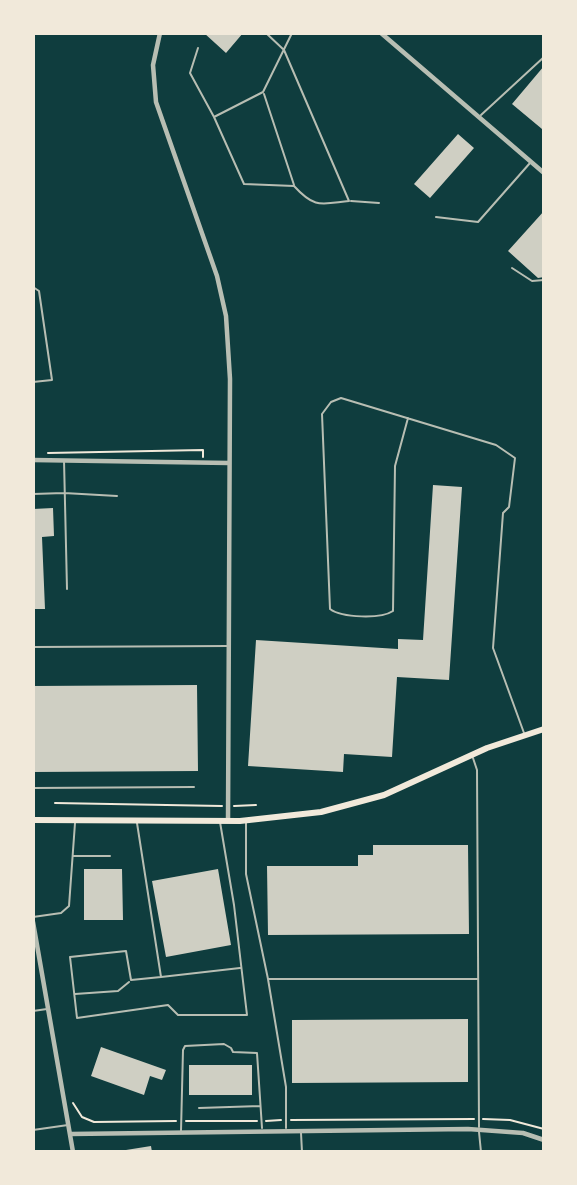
<!DOCTYPE html>
<html>
<head>
<meta charset="utf-8">
<style>
  body { margin:0 }
  #map { position:relative; width:577px; height:1185px; overflow:hidden; background:#0f3d3e; font-family:Spectral,serif }
  canvas { display:block }
  .frame { position:absolute; inset:0; border:35px solid #f1e9da; pointer-events:none }
</style>
</head>
<body>
<div id="map">
<canvas width="577" height="1185"></canvas>
<div class="frame"></div>
</div>
<script>
const context = document.querySelector('canvas').getContext('2d');
context.lineJoin = 'round';
function fill(path, color) {
  context.fillStyle = color;
  context.fill(path, 'evenodd');
}
function trace(path, color, width, dash) {
  context.strokeStyle = color;
  context.lineWidth = width;
  context.lineCap = dash ? 'butt' : 'round';
  context.setLineDash(dash || []);
  context.stroke(path);
}
fill(new Path2D(`
  M204,33h39l-17,20z
  M544,66v60l-2,3 -30,-25z
  M458,134l16,14 -44,50 -16,-14z
  M544,211v66l-6,1 -30,-27z
  M433,485l29,2 -13,193 -52,-3 -5,80 -48,-3 -1,18 -95,-6 8,-126 142,9v-10l25,1z
  M53,508l1,28 -12,1 3,72h-12v-100z
  M197,685l1,86 -165,1v-86z
  M373,845h95l1,89 -201,1 -1,-69h91v-11h15z
  M84,869h38l1,51h-39z
  M218,869l13,76 -65,12 -14,-76z
  M468,1019v63l-176,1v-63z
  M101,1047l65,23 -4,10 -12,-4 -6,19 -53,-19z
  M189,1065h63v30h-63z
  M151,1146l1,6h-25l-1,-2z`), '#cfcfc3');
trace(new Path2D(`
  M48,453l155,-3v7
  M55,803l167,3
  M234,806l22,-1
  M73,1103l9,14 12,5 82,-1
  M483,1119l27,1 34,9
  M291,1120l183,-1
  M186,1121h71
  M266,1121l15,-1`), '#f1e9da', 2);
trace(new Path2D(`
  M198,48l-8,25 24,44 49,-25 29,-59
  M264,94l30,91
  M481,115l63,-58
  M214,117l30,67 50,2c21,23 27,18 55,15l-65,-151 -18,-17
  M351,201l28,2
  M436,217l42,5 52,-59
  M512,268l20,13 12,-1
  M33,287l6,4 13,89 -19,2
  M408,418l-13,48 -2,145c-12,8 -51,7 -63,-2l-8,-195 9,-12 10,-4 155,47 19,13 -6,49 -6,6 -10,135 31,85
  M64,460l3,129
  M33,494l31,-1 53,3
  M33,647l195,-1
  M473,758l4,12 2,357
  M33,788l161,-1
  M137,823l24,154 79,-9
  M246,823v51l22,105 18,108v41
  M74,856h36
  M33,917l28,-4 8,-7 6,-83
  M161,977l-30,3 -5,-29 -56,6 7,61 91,-13 10,10h69l-13,-110 -14,-83
  M269,979h208
  M75,994l43,-3 11,-9
  M33,1011l14,-2
  M199,1108l61,-2
  M33,1130l35,-5
  M181,1131l2,-81 2,-4 39,-2 7,4 2,4 24,1 5,75
  M479,1132l2,20
  M301,1133l1,19`), '#b8beb3', 2);
trace(new Path2D(`
  M160,33l-7,32 3,37 61,174 9,40 4,63 -2,442
  M381,33l163,140
  M33,460l196,3
  M33,922l40,230
  M70,1134l398,-5 55,4 21,7`), '#b8beb3', 4.5);
trace(new Path2D(`
  M33,820l207,1 81,-9 63,-17 103,-47 57,-19`), '#f1e9da', 6);
</script>
</body>
</html>
